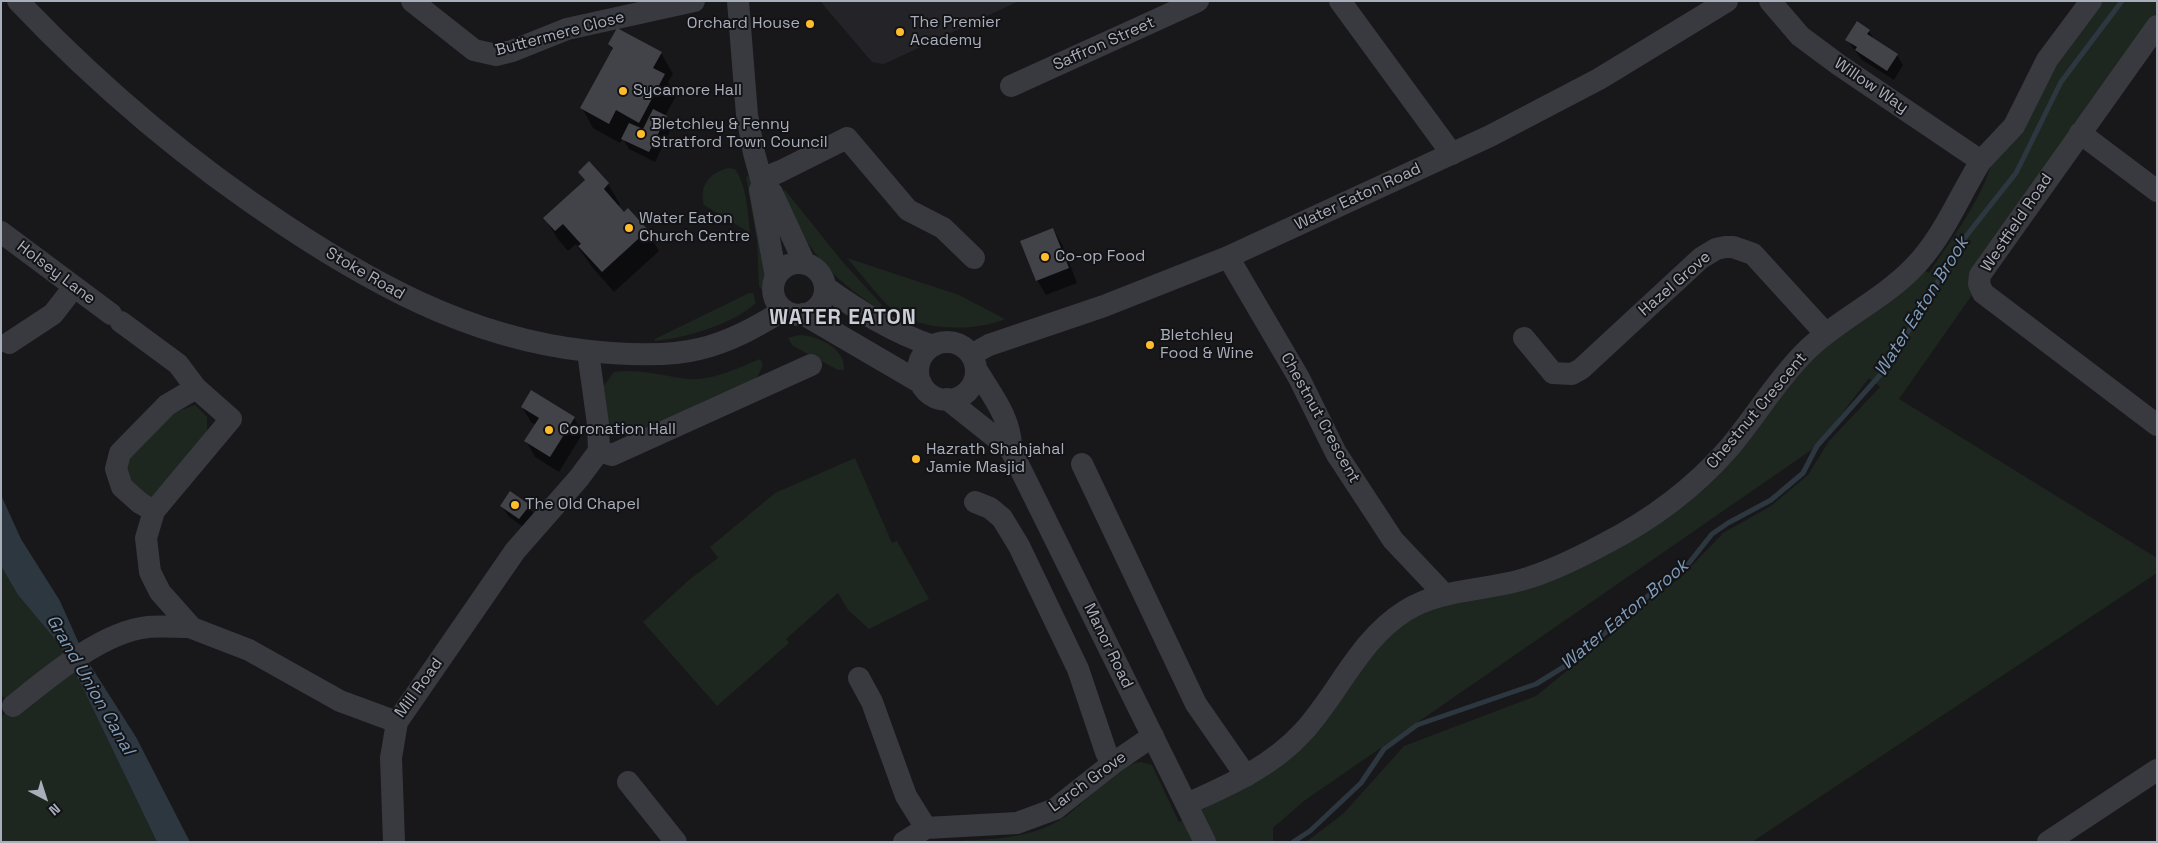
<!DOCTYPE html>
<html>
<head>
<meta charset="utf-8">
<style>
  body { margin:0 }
  #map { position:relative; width:2158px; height:843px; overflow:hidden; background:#18181b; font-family:"Space Grotesk",sans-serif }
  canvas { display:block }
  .frame { position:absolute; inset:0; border:2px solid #a9aebb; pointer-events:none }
  .north { position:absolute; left:20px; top:773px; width:50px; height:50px; -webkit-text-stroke:4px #131316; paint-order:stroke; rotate:140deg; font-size:14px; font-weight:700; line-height:20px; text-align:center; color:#a9aebb }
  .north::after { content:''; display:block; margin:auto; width:18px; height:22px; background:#a9aebb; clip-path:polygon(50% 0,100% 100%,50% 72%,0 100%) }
</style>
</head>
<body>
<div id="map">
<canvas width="2158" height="843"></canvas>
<div class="frame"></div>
<div class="north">N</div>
</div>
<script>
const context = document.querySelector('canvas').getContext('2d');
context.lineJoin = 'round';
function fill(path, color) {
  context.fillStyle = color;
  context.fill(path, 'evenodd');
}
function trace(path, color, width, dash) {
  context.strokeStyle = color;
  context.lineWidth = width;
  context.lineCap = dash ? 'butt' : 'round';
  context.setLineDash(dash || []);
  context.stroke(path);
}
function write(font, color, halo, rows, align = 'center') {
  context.font = font + ' "Space Grotesk",sans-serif';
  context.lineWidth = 4;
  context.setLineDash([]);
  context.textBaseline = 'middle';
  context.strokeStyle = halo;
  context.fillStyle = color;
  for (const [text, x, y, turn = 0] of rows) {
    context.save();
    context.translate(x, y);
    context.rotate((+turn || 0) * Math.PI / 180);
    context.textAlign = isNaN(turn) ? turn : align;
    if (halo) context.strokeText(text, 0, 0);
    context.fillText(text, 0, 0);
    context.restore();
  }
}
fill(new Path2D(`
  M820,1h199l-135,63 -12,-2z`), '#242428');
fill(new Path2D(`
  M2100,1h57v11l-92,129 -93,154 -73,104 258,159v15l-405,269h-446l38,-29 60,-67 132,-50 75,-61 33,-31 37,-27 42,-44 48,-27 37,-31 21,-34 51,-54 -11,-9 -52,68 -513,355 -31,27v14h-329c44,-4 84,0 122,-26 19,-13 51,-52 74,-54 4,0 8,2 12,3l27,57 62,-33 136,-143 40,-33 203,-69 187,-181 115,-94 7,4c21,-33 58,-79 64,-118l51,-77z
  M728,168l7,1c12,18 13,43 15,64l-46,-28c-5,-19 5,-32 24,-37z
  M749,176l10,30 9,74 -6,10 -3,-4 -2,-45 -11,-64z
  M785,190l57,71 40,44 -3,4c-50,-32 -74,-61 -97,-116z
  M847,258l112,37 46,24c-29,13 -86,12 -112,-9 -16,-14 -32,-36 -46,-52z
  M749,293h4l3,10c-23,21 -70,35 -101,38v-2z
  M798,335c19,0 48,13 46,35h-6l-45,-24 -5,-8z
  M760,359l3,6 -7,15 -128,56c-24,-3 -23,-29 -26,-48l12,-16c25,-4 50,4 74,7 24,2 50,-11 72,-20z
  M195,405l12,12v15l-57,67 -24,-18 -1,-24 48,-44z
  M855,458l37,85 5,-2 32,58 -60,30 -21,-19 -10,-17 -52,46 3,4 -72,63 -74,-84 47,-43 28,-21 -8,-11 65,-54z
  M1,566l17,29 41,49 23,42 75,156h-156v-125l12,-11 -12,-11z`), '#1d261f');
fill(new Path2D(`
  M1,495l20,44 39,62 25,56 51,80 54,105h-33l-75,-156 -23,-42 -41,-49 -17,-29z`), '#2d3740');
fill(new Path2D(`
  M1869,31l6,10 22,14 6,10 -9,15 -32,-20 -15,-20z
  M609,44l52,9 12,21 -5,8 8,14 -11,20 7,11 -17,35 -26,-13 -6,-10 -3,4 -27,-15 -11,-20 31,-57z
  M589,163l19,21 12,20 -2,2 6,8 4,-4 19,21 12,20 -45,41 -22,-25 -16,-23 -8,7 -11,-13 -12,-20 40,-37 -6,-9z
  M1053,229l9,15 15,39 -31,12 -9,-15z
  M522,407l52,11 9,15 -24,39 -24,-15 -9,-16 10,-16 -5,-3z
  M502,506h27l6,10 -9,13 -18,-13z`), '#0007');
trace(new Path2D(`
  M1293,842l17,-11 51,-48 23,-34 33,-24 119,-41 34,-21 92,-79 23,-16 27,-34 16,-11 43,-23 32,-27 14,-27 64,-72 39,-61 39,-68 57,-72 45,-91 61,-81`), '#2d3740', 5);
fill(new Path2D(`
  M1857,21l13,9 -3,4 31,20 -11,17 -32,-21 2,-3 -12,-7z
  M617,28l45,24 -9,16 12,6 -26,49 -23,-13 -7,14 -29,-16 33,-60 -5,-4z
  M653,109l14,7 -18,36 -28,-13 8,-16 14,6z
  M589,161l20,22 -5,6 20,23 4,-4 20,22 -46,42 -24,-26 3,-2 -18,-20 -8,7 -12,-13 42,-38 -7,-8z
  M1053,228l16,40 -33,13 -16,-40z
  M531,390l44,27 -25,40 -26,-16 15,-23 -18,-11z
  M510,491l20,14 -11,14 -19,-13z`), '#424348');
trace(new Path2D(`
  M18,1c80,84 168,159 265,223 102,68 204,121 328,129 28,2 61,3 88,-4 31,-7 59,-23 85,-39
  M412,1l62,49 22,5 16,-4 55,-22 127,-28
  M738,1l9,114 7,38 8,29 10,11 33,71
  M1340,1l112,153
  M1770,1l30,35 39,29 142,96 33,-35 33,-66 44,-59
  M2157,26l-177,249 -1,9 4,9 174,132
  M1011,86l187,-85
  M2080,133l77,58
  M762,179l19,-8 66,-33 61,72 35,18 31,30
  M760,190l16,87
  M1,232l110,82
  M1228,257l71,121 37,75 57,87 51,54
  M773 289a26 26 0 1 1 52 0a26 26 0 1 1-52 0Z
  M825,287c34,24 67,45 108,59
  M803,314l118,69
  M121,322l57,42 18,24
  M1524,338l29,35 19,1 9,-5 120,-111 15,-9 9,-2h8l20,7 73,80
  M918 371a29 29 0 1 1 58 0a29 29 0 1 1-58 0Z
  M9,343l44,-29 21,-27
  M971,355l18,-10 115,-39 124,-49 262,-121 109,-57 128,-78
  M976,369c15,25 36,50 35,81
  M947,399l64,51 194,392
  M599,451l13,4 199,-90
  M1082,464l114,240 50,72
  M975,502l15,6 12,10 17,28 59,123 28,83 6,12
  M154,511l-14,-8 -18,-16 -6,-18 4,-16 47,-48 29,-17 35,31 -77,92 -8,27 4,34 10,20 32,36 57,22 91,51 57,21
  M859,678l13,24 34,94 20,32
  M13,706c35,-28 88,-74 135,-79 13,-1 28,0 42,0
  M628,782l48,60
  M1187,804c42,-19 84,-37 116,-72 35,-38 56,-92 102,-121 35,-22 77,-20 116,-31 29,-8 57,-22 83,-36 47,-24 90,-56 125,-96 26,-31 47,-67 76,-96 32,-32 76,-51 108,-84 30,-30 46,-72 68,-107
  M394,842l-3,-84 6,-36 118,-171 64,-73 20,-27 -1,-27 -10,-72
  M904,842l22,-14 91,-5 38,-14 57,-45 41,-28
  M2048,842l109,-72`), '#393a40', 22);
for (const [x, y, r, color] of [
  [810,24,5,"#ffbd2c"],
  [900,32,5,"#ffbd2c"],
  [623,91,5,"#ffbd2c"],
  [641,134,5,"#ffbd2c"],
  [629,228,5,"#ffbd2c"],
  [1045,257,5,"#ffbd2c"],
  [1150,345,5,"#ffbd2c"],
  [549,430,5,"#ffbd2c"],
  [916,459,5,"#ffbd2c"],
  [515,505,5,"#ffbd2c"]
]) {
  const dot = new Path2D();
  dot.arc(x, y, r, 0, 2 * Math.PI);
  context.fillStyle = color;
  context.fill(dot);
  trace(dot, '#131316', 2);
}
write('16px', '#a9aebb', '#131316', [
  ["The Premier",910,23],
  ["Academy",910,41],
  ["Orchard House",800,24,"right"],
  ["Sycamore Hall",633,91],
  ["Bletchley & Fenny",651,125],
  ["Stratford Town Council",651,143],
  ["Water Eaton",639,219],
  ["Church Centre",639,237],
  ["Co-op Food",1055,257],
  ["Bletchley",1160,336],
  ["Food & Wine",1160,354],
  ["Coronation Hall",559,430],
  ["Hazrath Shahjahal",926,450],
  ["Jamie Masjid",926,468],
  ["The Old Chapel",525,505]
], 'left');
write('16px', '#a9aebb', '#131316', [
  ["Buttermere Close",560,34,-15],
  ["Saffron Street",1104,44,-24],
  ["Willow Way",1871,86,34],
  ["Water Eaton Road",1358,197,-25],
  ["Westfield Road",2017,223,-56],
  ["Holsey Lane",56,273,37],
  ["Stoke Road",365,274,30],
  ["Hazel Grove",1675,284,-41],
  ["Chestnut Crescent",1757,411,-50],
  ["Chestnut Crescent",1320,418,61],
  ["Manor Road",1108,646,64],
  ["Mill Road",419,688,-54],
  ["Larch Grove",1088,782,-36]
]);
write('italic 18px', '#7e9cb9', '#131316', [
  ["Water Eaton Brook",1922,307,-58],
  ["Water Eaton Brook",1625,615,-40],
  ["Grand Union Canal",90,685,60]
]);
context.letterSpacing = '1px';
write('bold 21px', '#cbced7', '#131316', [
  ["WATER EATON",843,318]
]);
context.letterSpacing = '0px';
</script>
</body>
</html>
